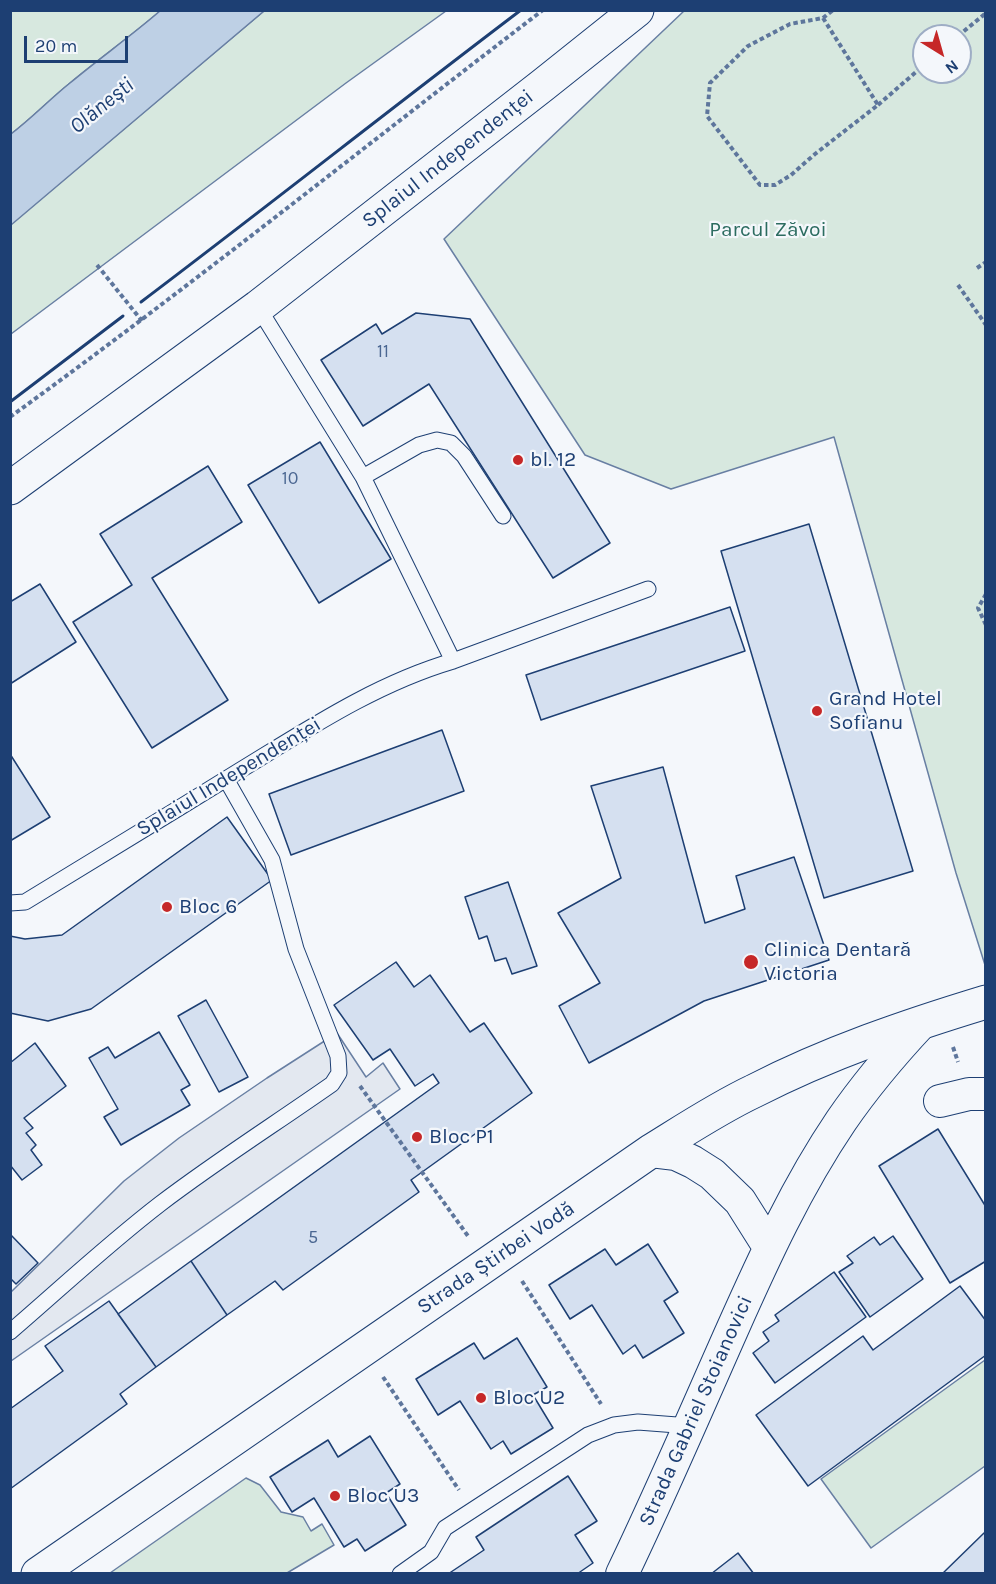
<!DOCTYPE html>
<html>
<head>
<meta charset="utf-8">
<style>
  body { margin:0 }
  #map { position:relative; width:996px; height:1584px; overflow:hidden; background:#f4f7fb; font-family:Karla,sans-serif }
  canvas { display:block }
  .frame { position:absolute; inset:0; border:12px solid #1d3f73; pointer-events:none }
  .north { position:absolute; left:912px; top:24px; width:60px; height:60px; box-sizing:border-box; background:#f4f7fb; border:2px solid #9eadc5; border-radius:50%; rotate:143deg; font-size:16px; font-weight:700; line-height:24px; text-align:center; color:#1d3f73 }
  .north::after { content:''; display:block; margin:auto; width:21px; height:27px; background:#c62828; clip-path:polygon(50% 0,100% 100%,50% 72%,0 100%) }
  .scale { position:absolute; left:24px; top:36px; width:104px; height:27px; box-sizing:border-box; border:3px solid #1d3f73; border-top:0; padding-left:8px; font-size:18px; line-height:21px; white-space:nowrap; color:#1d3f73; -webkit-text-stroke:4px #f4f7fb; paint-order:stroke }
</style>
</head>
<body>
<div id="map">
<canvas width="996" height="1584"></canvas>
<div class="frame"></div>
<div class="north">N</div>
<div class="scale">20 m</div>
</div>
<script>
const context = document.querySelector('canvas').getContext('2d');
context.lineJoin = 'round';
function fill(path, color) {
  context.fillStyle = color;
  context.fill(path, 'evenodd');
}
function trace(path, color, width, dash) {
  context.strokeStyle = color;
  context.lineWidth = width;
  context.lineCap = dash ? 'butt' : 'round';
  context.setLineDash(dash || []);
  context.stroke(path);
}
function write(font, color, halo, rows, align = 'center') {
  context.font = font + ' Karla,sans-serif';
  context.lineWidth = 4.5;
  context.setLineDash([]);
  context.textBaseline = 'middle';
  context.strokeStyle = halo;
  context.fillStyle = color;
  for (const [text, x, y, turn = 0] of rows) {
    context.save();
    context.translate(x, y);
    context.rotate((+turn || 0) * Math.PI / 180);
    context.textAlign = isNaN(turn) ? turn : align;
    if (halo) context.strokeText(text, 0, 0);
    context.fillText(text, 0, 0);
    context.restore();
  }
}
const green = new Path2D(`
  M11,11h149c-29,25 -60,47 -90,72 -20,16 -38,35 -59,51z
  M264,11h182l-100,72 -335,251 -1,-109z
  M684,11h301v954l-29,-92 -122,-436 -163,52 -86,-34 -141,-216zM924,36h36v36h-36z
  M985,1360v106l-114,82 -50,-69z
  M246,1478l14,7 21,27 22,5 8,14 11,-7 12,21 -47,28h-177z`);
fill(green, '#d7e8df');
trace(green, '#687fa3', 1.5);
const parking = new Path2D(`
  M337,1033l29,44 17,-14 17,26 -389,272v-69l113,-111 55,-43 88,-60z`);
fill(parking, '#e3e8f0');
trace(parking, '#687fa3', 1.5);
const water = new Path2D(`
  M160,11h104l-253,214v-91c21,-16 39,-35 59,-51 30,-25 61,-47 90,-72z`);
fill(water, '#bed0e5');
trace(water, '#687fa3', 1.5);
const building = new Path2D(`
  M416,313l54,6 140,224 -57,35 -124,-194 -66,42 -42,-66 55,-36 6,10z
  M320,442l71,117 -72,44 -71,-118z
  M208,466l34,56 -90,56 76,122 -76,48 -79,-126 59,-37 -32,-51z
  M809,524l104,347 -89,27 -103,-347z
  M40,584l36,58 -66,42v-82z
  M730,607l15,44 -204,69 -15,-45z
  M442,730l22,61 -173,64 -22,-61z
  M10,754l40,63 -40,24z
  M663,767l42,156 40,-14 -9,-33 58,-19 35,103 -125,41 -115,62 -30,-57 41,-23 -42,-70 63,-35 -30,-92z
  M227,817l45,63 -181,129 -43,12 -38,-8v-77l15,3 37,-4z
  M508,882l29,84 -25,8 -6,-16 -11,3 -8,-25 -8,3 -14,-42z
  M396,962l18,25 16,-12 40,57 14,-9 48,70 -121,87 8,12 -136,98 -8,-9 -48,34 -36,-54 248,-178 -6,-9 -18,12 -25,-37 -17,11 -39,-55z
  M206,1000l42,77 -29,15 -41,-76z
  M159,1032l31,53 -9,5 9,15 -69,40 -17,-28 14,-8 -29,-51 19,-11 7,11z
  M35,1043l31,43 -42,32 9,10 -7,5 10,12 -5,5 11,15 -20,15 -12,-15v-102z
  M938,1129l48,78v54l-36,22 -71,-117z
  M10,1234l28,29 -22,21 -6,-6z
  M893,1236l30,43 -53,38 -31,-45 14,-9 -6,-7 27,-19 6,8z
  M648,1244l30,48 -14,9 20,32 -41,25 -8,-13 -12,9 -31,-49 -22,14 -21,-34 56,-36 11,16z
  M191,1261l36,54 -71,52 -38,-53z
  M834,1272l32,45 -91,66 -22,-30 16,-12 -6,-9 16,-11 -4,-6z
  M960,1286l26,35v34l-178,131 -52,-71 107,-79 10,14z
  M109,1301l47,66 -36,27 7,10 -117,85v-80l53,-38 -18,-25z
  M517,1338l30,49 -14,8 20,33 -42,26 -8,-13 -12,8 -31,-48 -22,14 -22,-36 58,-36 10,16z
  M370,1436l30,48 -14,9 20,32 -41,26 -8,-12 -13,8 -30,-49 -22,14 -22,-35 58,-37 10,17z
  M568,1476l29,45 -22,14 18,28 -16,11h-129l36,-24 -8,-13z
  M984,1533l2,2v39h-44z
  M738,1553l16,21h-43z`);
fill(building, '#d5e0f0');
trace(building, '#1d3f73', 1.5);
const lane = new Path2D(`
  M258,307l105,170 90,184
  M363,477l56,-32 18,-5 14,3 13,13 39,60
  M10,903l15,-1c72,-44 143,-87 214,-131 69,-42 136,-87 214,-110l195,-72
  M10,1332c50,-43 98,-88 150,-128 55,-42 115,-80 172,-120l7,-11 -1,-17 -42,-107 -24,-89 -46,-81
  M400,1574l31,-22 14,-24 143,-93 26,-10 24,-3 52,4`);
const street = new Path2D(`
  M940,1101l29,-7h17
  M651,1151l25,3 17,8 19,12 28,27 29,46
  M622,1574c39,-81 74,-163 110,-244 32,-72 65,-144 109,-209 24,-35 52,-68 80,-98`);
const secondary = new Path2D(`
  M10,488l248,-181 285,-222 94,-75`);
const primary = new Path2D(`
  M38,1574l613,-423c34,-21 67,-43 103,-60 74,-38 153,-65 232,-89`);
trace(lane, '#1d3f73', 17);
trace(street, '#1d3f73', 34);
trace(secondary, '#1d3f73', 35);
trace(primary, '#1d3f73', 35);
trace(new Path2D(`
  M823,18l55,87 -63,49 -24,21 -16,10h-15l-53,-69 3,-33 38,-37 42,-22 33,-6 10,-8
  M958,36l28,-23
  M878,105l46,-40
  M97,265l45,56
  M977,268l9,-6
  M958,285l28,40
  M10,417c181,-131 355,-271 533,-407
  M986,594l-8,14 8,17
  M953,1047l5,15
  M360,1086l108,150
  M522,1281l79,123
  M383,1377l76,113`), '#5e769c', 4, [4.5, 3]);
trace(lane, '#f4f7fb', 15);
trace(street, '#f4f7fb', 32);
trace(secondary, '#f4f7fb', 33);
trace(primary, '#f4f7fb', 33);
trace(new Path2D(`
  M141,302c127,-96 252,-195 380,-292
  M10,402l113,-86`), '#1d3f73', 3);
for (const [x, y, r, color] of [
  [518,460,6,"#c62828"],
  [817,711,6,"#c62828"],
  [167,907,6,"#c62828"],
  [751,962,8,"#c62828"],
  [417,1137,6,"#c62828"],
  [481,1398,6,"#c62828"],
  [335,1496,6,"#c62828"]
]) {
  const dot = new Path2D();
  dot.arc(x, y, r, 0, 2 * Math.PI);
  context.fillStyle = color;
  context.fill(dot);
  trace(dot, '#f4f7fb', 2);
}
write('18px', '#4b6792', null, [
  ["11",383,352],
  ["10",290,479],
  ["5",313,1238]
]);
write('21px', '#1d3f73', '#f4f7fb', [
  ["Splaiul Independenței",448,159,-38],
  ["Splaiul Independenței",229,777,-31],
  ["Strada Știrbei Vodă",496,1258,-34],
  ["Strada Gabriel Stoianovici",696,1411,-66]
]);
write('21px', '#2c6c60', '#f4f7fb', [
  ["Parcul Zăvoi",768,230]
]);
write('21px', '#1d3f73', '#f4f7fb', [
  ["bl. 12",530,460],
  ["Grand Hotel",829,699],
  ["Sofianu",829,723],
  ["Bloc 6",179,907],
  ["Clinica Dentară",764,950],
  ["Victoria",764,974],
  ["Bloc P1",429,1137],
  ["Bloc U2",493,1398],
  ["Bloc U3",347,1496]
], 'left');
write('italic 22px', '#1d3f73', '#f4f7fb', [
  ["Olănești",102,106,-39]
]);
</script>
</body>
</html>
